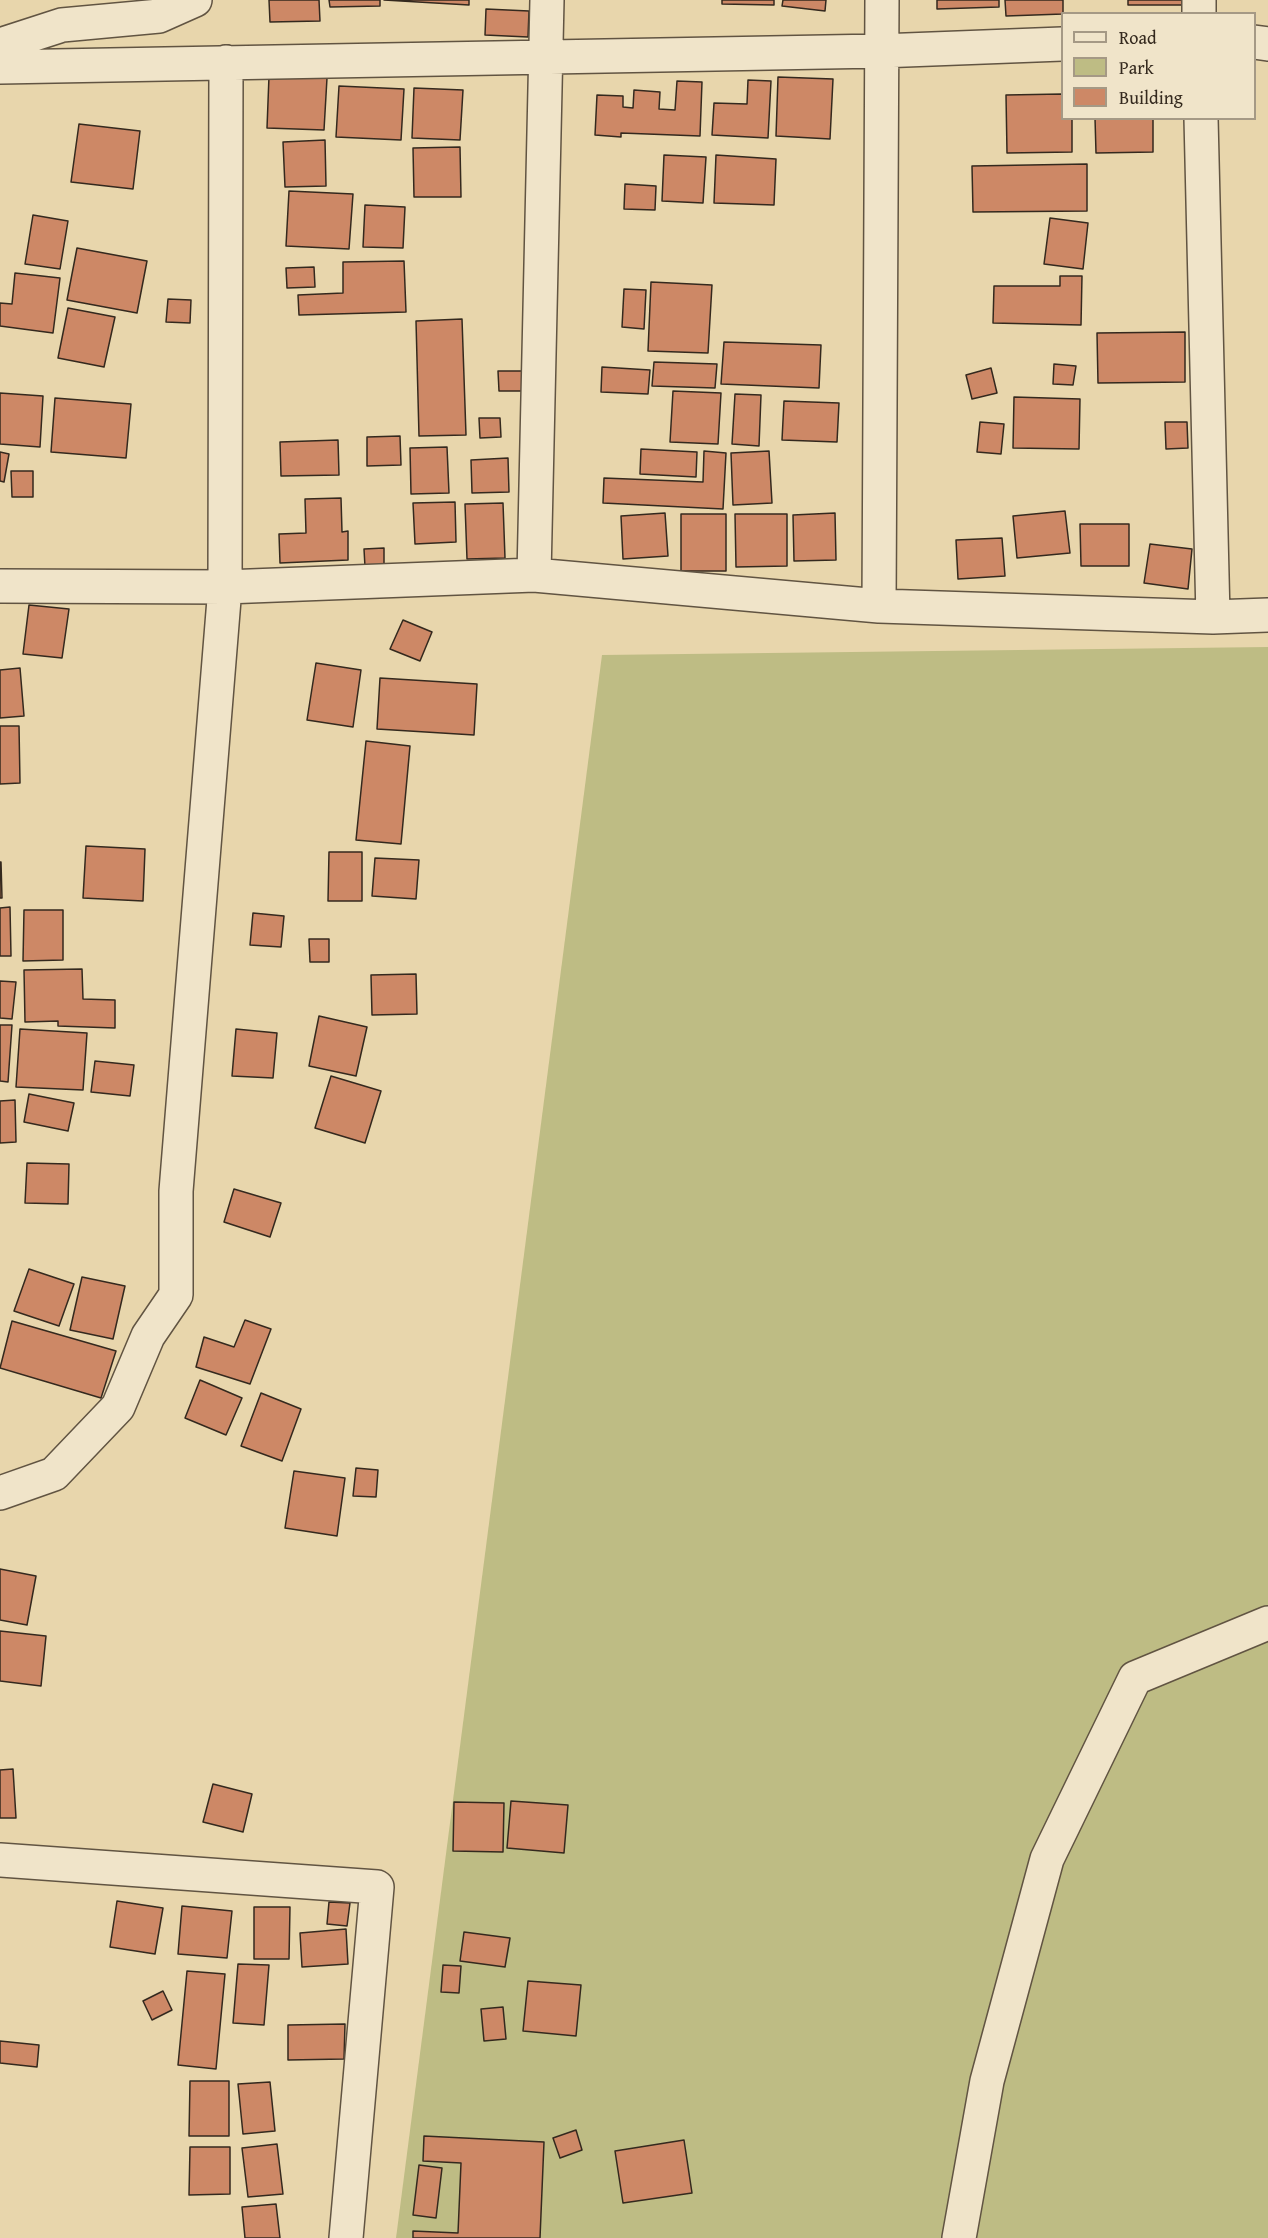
<!DOCTYPE html>
<html>
<head>
<meta charset="utf-8">
<style>
  body { margin:0 }
  #map { position:relative; width:1268px; height:2238px; overflow:hidden; background:#e8d6ac; font-family:"Gentium Book Plus",serif }
  canvas { display:block }
  .legend { position:absolute; left:1061px; top:12px; width:195px; height:108px; box-sizing:border-box; background:#f0e4c9; border:2px solid #a59985; margin:0; padding:8px 10px; list-style:none; font-size:18px; color:#34291e }
  .legend li { display:flex; align-items:center; gap:12px; height:30px }
  .legend b { width:30px; border:2px solid #a59985 }
</style>
</head>
<body>
<div id="map">
<canvas width="1268" height="2238"></canvas>
<ul class="legend">
<li><b style="height:8px;background:#f0e4c9"></b>Road</li>
<li><b style="height:16px;background:#bebc84"></b>Park</li>
<li><b style="height:16px;background:#cd8866"></b>Building</li>
</ul>
</div>
<script>
const context = document.querySelector('canvas').getContext('2d');
context.lineJoin = 'round';
function fill(path, color) {
  context.fillStyle = color;
  context.fill(path, 'evenodd');
}
function trace(path, color, width, dash) {
  context.strokeStyle = color;
  context.lineWidth = width;
  context.lineCap = dash ? 'butt' : 'round';
  context.setLineDash(dash || []);
  context.stroke(path);
}
fill(new Path2D(`
  M1268,647v1591h-872l206,-1583z`), '#bebc84');
const building = new Path2D(`
  M269,0h50l1,21 -50,1z
  M329,0h51v6l-50,1z
  M384,0h85v5z
  M722,0h52v5l-52,-1z
  M783,0h43l-1,11 -43,-5z
  M937,0h62v7l-62,2z
  M1005,0h58v14l-57,2z
  M1128,0h66v5h-66z
  M486,9l43,2 -1,26 -43,-2z
  M269,76l58,2 -3,52 -57,-2z
  M778,77l55,2 -3,60 -54,-3z
  M748,80l23,1 -3,57 -56,-3 2,-32 33,1z
  M677,81l25,1 -2,54 -79,-3v4l-26,-2 2,-40 26,1v11l10,1 1,-18 26,2 -1,17 16,1z
  M339,86l65,3 -3,51 -65,-3z
  M414,88l49,2 -3,50 -48,-2z
  M1062,94v24h10v34l-65,1 -1,-58z
  M1095,118h58v34l-57,1z
  M79,124l61,7 -7,58 -62,-7z
  M325,140l1,46 -41,1 -2,-45z
  M460,147l1,50h-47l-1,-49z
  M664,155l42,2 -3,46 -41,-2z
  M716,155l60,4 -2,46 -60,-2z
  M1087,164v47l-114,1 -1,-46z
  M625,184l31,2 -1,24 -31,-1z
  M289,191l64,3 -4,55 -63,-3z
  M365,205l40,2 -2,41 -40,-1z
  M33,215l35,6 -8,48 -35,-5z
  M1050,218l38,5 -5,46 -39,-5z
  M77,248l70,13 -10,52 -70,-13z
  M404,261l2,51 -107,3 -1,-20 45,-2v-31z
  M314,267l1,20 -28,1 -1,-20z
  M15,273l45,5 -7,55 -53,-7v-23l12,1z
  M1060,276h22l-1,49 -88,-2 1,-37h66z
  M651,282l61,3 -4,68 -60,-2z
  M624,289l22,1 -2,39 -22,-2z
  M168,299l23,1 -1,23 -24,-1z
  M68,308l47,9 -11,50 -46,-9z
  M462,319l4,116 -47,1 -3,-115z
  M1185,332v50l-87,1 -1,-50z
  M724,342l97,3 -2,43 -98,-4z
  M654,362l63,2 -2,24 -63,-2z
  M1054,364l22,2 -3,19 -20,-1z
  M602,367l48,3 -2,24 -47,-2z
  M991,368l6,25 -25,6 -6,-24z
  M498,371h25v20h-24z
  M673,391l48,2 -3,51 -48,-2z
  M0,393l43,3 -3,51 -40,-3z
  M735,394l26,1 -2,51 -27,-2z
  M1014,397l66,2 -1,50 -66,-1z
  M55,398l76,6 -5,54 -75,-6z
  M784,401l55,2 -2,39 -55,-2z
  M479,418h21l1,19 -21,1z
  M980,422l24,2 -3,30 -24,-2z
  M1165,422h22l1,26 -22,1z
  M400,436l1,29 -34,1v-29z
  M338,440l1,35 -58,1 -1,-34z
  M447,447l2,46 -38,1 -1,-46z
  M641,449l56,3 -1,25 -56,-3z
  M704,451l22,2 -3,56 -120,-6 1,-25 99,4z
  M769,451l3,52 -39,2 -2,-52z
  M0,452l9,2 -5,28 -4,-1z
  M508,458l1,34 -37,1 -1,-33z
  M11,471h22v26h-21z
  M341,498l1,34 6,-1v29l-68,3 -1,-29 27,-1 -1,-34z
  M455,502l1,40 -41,2 -2,-41z
  M503,503l2,55 -38,1 -2,-55z
  M1065,511l5,42 -53,5 -4,-42z
  M665,513l3,43 -45,3 -2,-43z
  M835,513l1,47 -42,1 -1,-46z
  M681,514h45v57h-45z
  M735,514h52v52l-51,1z
  M1080,524h49v42h-48z
  M1002,538l3,38 -47,3 -2,-39z
  M1150,544l42,5 -4,40 -44,-6z
  M384,548v18l-19,1 -1,-18z
  M29,605l40,4 -7,49 -39,-4z
  M403,620l29,12 -12,29 -30,-12z
  M316,663l45,7 -8,57 -46,-7z
  M20,668l4,48 -24,2v-48z
  M380,678l97,6 -3,51 -97,-6z
  M0,726h19l1,57 -20,1z
  M366,741l44,5 -9,98 -45,-4z
  M86,846l59,3 -2,52 -60,-3z
  M329,852h33v49h-34z
  M375,858l44,2 -3,39 -44,-3z
  M0,862h1l1,36h-2z
  M10,907l1,49h-11v-48z
  M24,910h39v50l-40,1z
  M253,913l31,3 -3,31 -31,-2z
  M309,939h20v23h-19z
  M82,969l1,30 32,1v28l-57,-2v-5l-33,1 -1,-52z
  M416,974l1,40 -45,1 -1,-40z
  M0,981l16,1 -4,37 -12,-1z
  M319,1016l48,11 -11,49 -47,-10z
  M0,1025h12l-4,57 -8,-1z
  M20,1029l67,4 -4,57 -67,-3z
  M236,1029l41,4 -4,45 -41,-2z
  M95,1061l39,4 -4,31 -39,-4z
  M331,1076l50,15 -16,52 -50,-15z
  M29,1094l45,9 -6,28 -44,-9z
  M15,1100l1,42 -16,1v-42z
  M27,1163l42,1 -1,40 -43,-1z
  M234,1189l47,14 -11,34 -46,-15z
  M29,1269l45,15 -15,42 -45,-15z
  M82,1277l43,9 -12,53 -43,-9z
  M245,1320l26,9 -21,55 -54,-17 8,-30 30,10z
  M12,1321l104,30 -15,47 -101,-30z
  M200,1380l42,18 -16,37 -41,-17z
  M261,1393l40,16 -19,52 -41,-15z
  M356,1468l22,2 -2,27 -23,-1z
  M294,1471l51,7 -8,58 -52,-8z
  M0,1569l36,7 -9,49 -27,-5z
  M0,1631l46,5 -5,50 -41,-5z
  M13,1769l3,49h-16v-48z
  M213,1784l39,10 -9,38 -40,-10z
  M511,1801l57,4 -4,48 -57,-5z
  M454,1802l50,1 -1,49 -50,-1z
  M117,1901l46,7 -8,46 -45,-7z
  M329,1902l21,1 -3,23 -20,-2z
  M182,1906l50,5 -5,47 -49,-4z
  M254,1907h36l-1,52h-35z
  M346,1929l2,35 -46,3 -2,-34z
  M464,1932l46,6 -5,29 -45,-6z
  M238,1964l31,1 -5,60 -31,-2z
  M443,1965l18,1 -2,27 -18,-1z
  M187,1971l38,3 -9,95 -38,-4z
  M528,1981l53,4 -5,51 -53,-5z
  M163,1991l9,19 -20,10 -9,-19z
  M503,2007l3,32 -22,2 -3,-32z
  M345,2024l-1,35 -56,1v-35z
  M0,2041l39,4 -2,22 -37,-4z
  M190,2081h39v55h-40z
  M270,2082l5,49 -32,3 -5,-50z
  M576,2130l6,20 -22,8 -7,-20z
  M424,2136l120,6 -4,96h-127v-7l45,2 3,-70 -38,-2z
  M684,2140l8,53 -69,10 -8,-52z
  M277,2144l6,50 -35,3 -6,-49z
  M190,2147h40v47l-41,1z
  M419,2165l23,3 -6,50 -23,-3z
  M276,2204l4,34h-35l-3,-31z`);
fill(building, '#cd8866');
trace(building, '#34291e', 1.5);
const minor = new Path2D(`
  M1199,0v14
  M1254,42l14,2
  M0,45l62,-20 97,-9 36,-16
  M0,67l880,-16 182,-7
  M1201,118l12,499 55,-2
  M534,575l13,-575
  M0,586l225,1 309,-12 345,31 334,11
  M879,606l3,-606
  M0,1493l54,-19 64,-67 30,-71 28,-41v-104l49,-604 1,-525
  M0,1860l377,27 -31,351
  M959,2238l28,-157 60,-222 88,-181 133,-55`);
trace(minor, '#615442', 36);
trace(minor, '#f0e4c9', 33);
</script>
</body>
</html>
